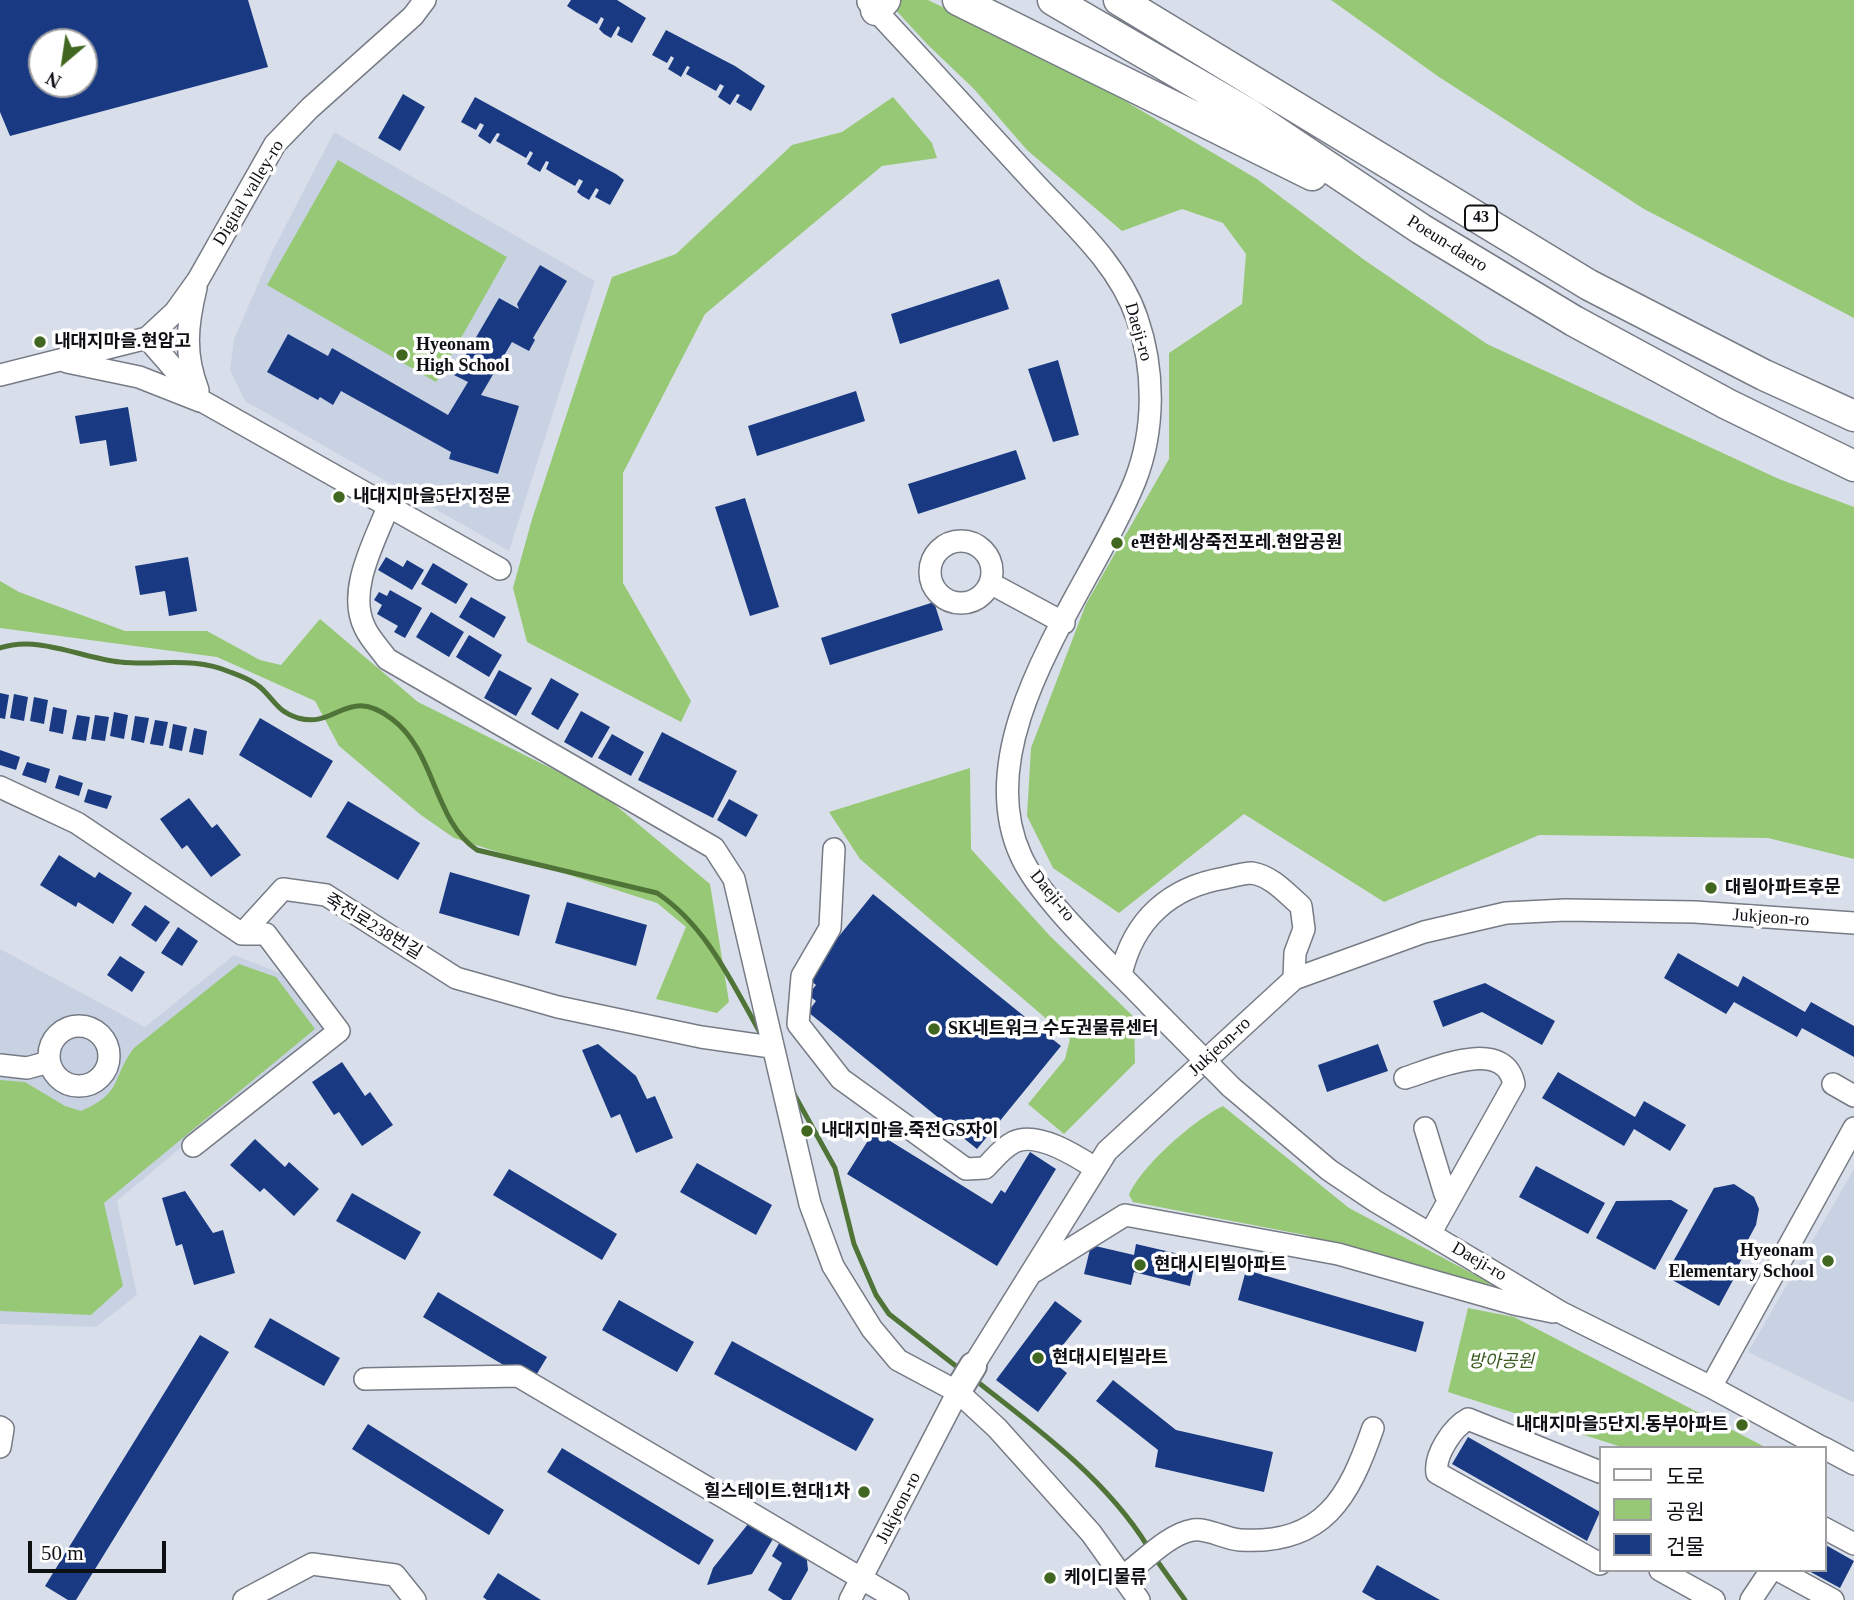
<!DOCTYPE html>
<html>
<head>
<meta charset="utf-8">
<style>
  body { margin:0 }
  #map { position:relative; width:1854px; height:1600px; overflow:hidden; background:#d9dfea; font-family:"Times New Roman","Noto Sans KR",serif }
  canvas { display:block }
  .legend { position:absolute; left:1599px; top:1446px; width:228px; height:126px; box-sizing:border-box; background:#fff; border:2px solid #9f9fa1; margin:0; padding:9px 12px; list-style:none; font-size:21px; color:#0e1014 }
  .legend li { display:flex; align-items:center; gap:14px; height:35px }
  .legend b { width:35px; border:2px solid #9f9fa1 }
  .north { position:absolute; left:28px; top:28px; width:70px; height:70px; box-sizing:border-box; background:#fff; border:2px solid #9f9fa1; border-radius:50%; rotate:209deg; font-size:19px; font-weight:700; line-height:28px; text-align:center; color:#0e1014 }
  .north::after { content:''; display:block; margin:auto; width:24px; height:32px; background:#406620; clip-path:polygon(50% 0,100% 100%,50% 72%,0 100%) }
  .scale { position:absolute; left:28px; top:1541px; width:138px; height:32px; box-sizing:border-box; border:4px solid #0e1014; border-top:0; padding-left:9px; font-size:21px; line-height:24px; white-space:nowrap; color:#0e1014; -webkit-text-stroke:5px #fff; paint-order:stroke }
</style>
</head>
<body>
<div id="map">
<canvas width="1854" height="1600"></canvas>
<ul class="legend">
<li><b style="height:9px;background:#fff"></b>도로</li>
<li><b style="height:19px;background:#97c875"></b>공원</li>
<li><b style="height:19px;background:#193a83"></b>건물</li>
</ul>
<div class="north">N</div>
<div class="scale">50 m</div>
</div>
<script>
const context = document.querySelector('canvas').getContext('2d');
context.lineJoin = 'round';
function fill(path, color) {
  context.fillStyle = color;
  context.fill(path, 'evenodd');
}
function trace(path, color, width, dash) {
  context.strokeStyle = color;
  context.lineWidth = width;
  context.lineCap = dash ? 'butt' : 'round';
  context.setLineDash(dash || []);
  context.stroke(path);
}
function write(font, color, halo, rows, align = 'center') {
  context.font = font + ' "Times New Roman","Noto Sans KR",serif';
  context.lineWidth = 7;
  context.setLineDash([]);
  context.textBaseline = 'middle';
  context.strokeStyle = halo;
  context.fillStyle = color;
  for (const [text, x, y, turn = 0] of rows) {
    context.save();
    context.translate(x, y);
    context.rotate((+turn || 0) * Math.PI / 180);
    context.textAlign = isNaN(turn) ? turn : align;
    if (halo) context.strokeText(text, 0, 0);
    context.fillText(text, 0, 0);
    context.restore();
  }
}
fill(new Path2D(`
  M334,132l261,149 -86,270 -264,-150 -15,-31 4,-31 38,-87z
  M0,949l145,78 89,-72 56,22 37,49 -210,175 20,94 -41,32 -96,-3z
  M1854,1169v234l-106,-51z`), '#c9d2e3');
fill(new Path2D(`
  M898,0h30l138,66 191,113 106,80 124,85 292,135 75,28v352l-86,-21 -229,-3 -155,67 -140,-88 -125,99 -66,-45 -26,-52 4,-68 55,-144 83,-145v-106l73,-49 4,-50 -23,-31 -41,-14 -60,22 -95,-81 -53,-61 -47,-45 -35,-38z
  M1331,0h523v318l-210,-109 -205,-132z
  M893,97l39,46 5,15 -55,8 -177,148 -82,159v110l68,118 -10,21 -154,-80 -14,-54 19,-69 80,-242 64,-23 116,-109 50,-13z
  M338,160l169,97 -71,125 -169,-97z
  M0,581l19,11 106,39h82l53,29 21,5 39,-46 98,83 183,91 109,91 19,118 -12,11 -61,-14 30,-72 -29,-24 -203,-65 -33,-23 -82,-69 -24,-45 -98,-44 -217,-29z
  M970,768l1,81 79,87 84,81 1,46 -71,71 -36,-30 37,-45 5,-20 -210,-180 -31,-47z
  M239,964l37,13 39,52 -211,174 19,83 -32,29 -91,-4v-231l25,2 40,24 16,5c42,-18 30,-32 53,-63z
  M1223,1106l126,102 147,78 -87,-20 -104,-31 -172,-33 -4,-7c12,-29 66,-76 94,-89z
  M1468,1308l46,9 253,131h-142l-177,-56z`), '#97c875');
trace(new Path2D(`
  M0,648c39,-13 81,10 120,14 38,4 73,-6 110,10 13,5 27,10 36,21 12,13 14,19 32,25 39,11 49,-33 94,1 44,33 41,101 85,131l180,43c50,33 76,92 105,143
  M794,1094l41,74 19,76 22,51 13,19 72,56
  M975,1380c62,48 132,100 173,167
  M1155,1558l30,42`), '#507438', 5);
fill(new Path2D(`
  M0,0h248l20,67 -258,69 -10,-24zM42,42h42v42h-42z
  M571,0h46l29,18 -14,25 -15,-8 3,-7 -2,-2 -7,12 -7,-4 -5,-5 5,-10 -3,-2 -4,7 -21,-12 -9,-6z
  M666,30l69,36 30,20 -14,25 -15,-9 4,-7 -3,-1 -7,11 -12,-8 6,-11 -4,-2 -4,7 -30,-17 4,-7 -3,-1 -6,11 -13,-8 6,-11 -3,-2 -4,7 -15,-8z
  M403,94l22,13 -25,44 -22,-13z
  M475,97l141,77 8,6 -14,25 -15,-8 4,-7 -3,-2 -7,12 -7,-4 -5,-4 6,-11 -4,-2 -4,7 -21,-12 -8,-5 3,-7 -3,-1 -6,11 -7,-4 -6,-4 6,-11 -3,-2 -4,7 -21,-12 -9,-5 4,-7 -3,-1 -7,11 -12,-8 6,-11 -4,-2 -4,7 -15,-8z
  M540,265l27,16 -34,57 2,2 -6,11 -17,-9 -31,53 38,11 -21,68 -49,-15 2,-7 -110,-61 -8,14 -13,-8 -2,3 -51,-28 21,-38 40,22 4,-8 116,67 20,-33 -14,-7 45,-77 20,11 -2,-5z
  M999,279l10,30 -109,35 -9,-30z
  M1058,360l21,75 -26,7 -25,-73z
  M856,391l9,30 -108,35 -9,-30z
  M128,407l9,54 -27,5 -4,-26 -26,4 -5,-28z
  M1016,450l10,29 -108,35 -10,-30z
  M745,498l34,109 -29,9 -35,-109z
  M188,557l9,54 -28,5 -4,-25 -25,4 -5,-29z
  M386,557l17,10 4,-7 17,10 -12,20 -34,-20z
  M433,563l35,21 -12,20 -35,-20z
  M390,590l32,18 -17,30 -11,-6 4,-6 -21,-12 5,-9 -8,-5 5,-8 8,4z
  M471,597l35,20 -12,21 -35,-21z
  M934,602l9,28 -113,35 -9,-27z
  M431,612l33,20 -15,25 -33,-20z
  M469,635l33,20 -13,22 -33,-20z
  M499,670l33,18 -16,28 -32,-18z
  M551,678l28,16 -21,36 -27,-16z
  M0,693l9,2 -4,24 -5,-1z
  M14,694l14,3 -4,24 -14,-3z
  M34,697l14,3 -4,24 -14,-3z
  M53,707l14,3 -4,24 -14,-3z
  M581,711l29,16 -18,31 -28,-16z
  M114,712l14,3 -4,24 -14,-3z
  M77,715l13,2 -4,24 -14,-2z
  M95,715l14,2 -4,24 -14,-2z
  M135,716l14,2 -5,25 -13,-3z
  M260,718l73,43 -22,37 -72,-43z
  M155,720l13,2 -5,24 -13,-2z
  M173,724l14,3 -5,24 -13,-3z
  M194,728l13,3 -4,24 -14,-3z
  M662,732l75,39 -24,47 -75,-38z
  M612,734l32,18 -13,24 -33,-18z
  M0,750l20,7 -4,13 -16,-5z
  M27,762l23,7 -4,14 -24,-8z
  M59,775l24,8 -4,13 -24,-8z
  M88,789l24,7 -5,13 -23,-7z
  M189,798l23,30 5,-4 24,31 -30,22 -24,-32 -5,4 -22,-30z
  M729,799l29,16 -12,22 -29,-17z
  M348,801l72,42 -22,37 -72,-43z
  M59,855l36,23 4,-6 33,21 -19,31 -35,-22 -2,5 -36,-22z
  M450,872l80,23 -11,41 -80,-23z
  M873,894l188,152 -84,103 -169,-137 8,-11 -8,-6 8,-10 -10,-8z
  M567,902l80,23 -11,41 -81,-23z
  M145,905l25,17 -14,20 -25,-17z
  M178,927l20,14 -16,25 -21,-13z
  M1678,953l60,34 5,-11 62,36 6,-10 43,24v31l-52,-29 -5,9 -63,-35 -8,12 -62,-36z
  M120,956l25,16 -13,20 -25,-17z
  M1485,983l70,38 -13,24 -60,-33 -39,15 -10,-26z
  M598,1044l38,32 11,23 8,-3 18,42 -37,15 -16,-39 -9,4 -29,-68z
  M1378,1044l10,27 -61,21 -9,-27z
  M342,1062l23,34 5,-4 23,33 -31,21 -23,-34 -5,3 -22,-33z
  M1558,1072l77,45 9,-16 42,24 -16,26 -36,-22 -10,17 -82,-48z
  M874,1131l118,73 9,-14 4,3 25,-41 26,17 -59,97 -150,-92z
  M255,1139l30,28 4,-5 30,27 -25,27 -30,-28 -4,4 -30,-27z
  M697,1163l75,42 -16,30 -76,-43z
  M1536,1166l69,37 -17,31 -69,-37z
  M509,1169l108,65 -15,26 -109,-65z
  M1734,1184l20,13 5,12 -3,16 -14,26 3,2 -9,17 2,1 -19,35 -54,-30 49,-88z
  M185,1191l28,42 10,-3 12,43 -41,12 -12,-41 -6,2 -14,-48z
  M352,1193l69,39 -16,28 -69,-39z
  M1671,1200l17,10 -33,60 -59,-32 20,-37z
  M1136,1244l60,14 -6,28 -56,-14 -3,13 -47,-11 7,-29 43,10z
  M1246,1270l178,52 -8,30 -178,-52z
  M438,1292l109,65 -15,25 -109,-65z
  M619,1300l75,42 -17,30 -75,-42z
  M1055,1301l27,20 -19,24 7,6 -12,15 9,7 -29,39 -42,-32z
  M270,1318l70,40 -16,28 -70,-39z
  M200,1335l29,17 -153,248h-8l-23,-14z
  M732,1341l142,78 -18,32 -142,-77z
  M1113,1380l63,50 97,22 -9,40 -109,-25 3,-17 -62,-49z
  M368,1424l136,86 -15,25 -137,-86z
  M1468,1437l132,75 -13,29 -135,-77z
  M562,1448l152,92 -15,25 -152,-93z
  M748,1524l25,15 -21,35 -45,11 6,-17z
  M782,1538l24,14 2,18 -17,30h-8l-15,-10 14,-27 -10,-7z
  M1824,1544l30,17 -14,27 -33,-18h17z
  M1377,1565l63,35h-64l-14,-8z
  M498,1573l43,27h-54l-4,-3z`), '#193a83');
const minor = new Path2D(`
  M868,2c54,58 108,117 161,175 39,43 89,85 108,141 18,52 18,112 -2,163 -44,109 -169,255 -114,375 20,45 92,110 128,148
  M196,288c-9,37 -12,66 2,102
  M147,338l55,63 298,168
  M67,362l72,15 61,24
  M0,375l147,-37 28,-26 23,-32 77,-136 35,-36 103,-92 12,-16
  M388,507c-13,34 -42,84 -23,121 5,11 15,21 22,31l327,189 20,31 76,325 23,62 39,63 26,31 60,32 39,36 94,105 48,67
  M930 572a31 31 0 1 1 62 0a31 31 0 1 1-62 0Z
  M990,583l74,40
  M0,787l77,36 165,111 41,-45 43,6 130,83 102,29 143,30 70,10
  M834,849l-4,79 -28,48 -4,48 43,55 125,90 19,-1c9,-9 17,-20 29,-26 23,-11 61,13 81,26
  M1121,975c12,-55 49,-88 104,-97 8,-2 19,-5 27,-5 20,3 35,21 49,33l3,23 -9,24 -1,26
  M49 1056a30 30 0 1 1 60 0a30 30 0 1 1-60 0Z
  M0,1065l27,3 22,-6
  M1405,1078c29,-9 99,-42 109,6l-84,150
  M1833,1084l21,12
  M1231,1087l98,83 46,31 187,112 149,74 112,61
  M1425,1128l20,66 4,3
  M193,1146l146,-115 -73,-97h-24
  M1035,1271l90,-56 213,39 176,50 39,8
  M973,1366l134,-215 187,-172 130,-47 82,-19 59,-3 130,2 159,11
  M365,1379l153,-3 380,224
  M1711,1387l143,-259
  M0,1427l3,2 -3,18
  M1824,1448l30,16
  M1600,1472l-132,-53c-15,8 -34,36 -31,54l163,91
  M1824,1528l30,16
  M1660,1570l54,30
  M1778,1570l55,30
  M1122,1577c20,-14 46,-43 71,-47 15,-2 32,9 47,10 84,5 109,-43 133,-112
  M244,1600l68,-36 83,11 20,25
  M850,1600l112,-216
  M1751,1600l20,-30`);
const major = new Path2D(`
  M962,1384l11,-18`);
const highway = new Path2D(`
  M958,0l354,175
  M1053,0l196,114 172,115 153,92 153,83 127,62
  M1119,0l470,285 175,90 90,41
  M876,10l9,-10`);
trace(minor, '#767b85', 24);
trace(major, '#767b85', 30);
trace(highway, '#767b85', 33);
trace(minor, '#fff', 21);
trace(major, '#fff', 26);
trace(highway, '#fff', 30);
const minorBridge = new Path2D(`
  M1149,1004l82,83`);
trace(minorBridge, '#767b85', 24, []);
trace(minorBridge, '#fff', 21);
for (const [x, y, r, color] of [
  [40,342,7,"#406620"],
  [402,355,7,"#406620"],
  [339,497,7,"#406620"],
  [1117,543,7,"#406620"],
  [1711,888,7,"#406620"],
  [934,1029,7,"#406620"],
  [807,1131,7,"#406620"],
  [1828,1261,7,"#406620"],
  [1140,1265,7,"#406620"],
  [1038,1358,7,"#406620"],
  [1742,1425,7,"#406620"],
  [864,1492,7,"#406620"],
  [1050,1578,7,"#406620"]
]) {
  const dot = new Path2D();
  dot.arc(x, y, r, 0, 2 * Math.PI);
  context.fillStyle = color;
  context.fill(dot);
  trace(dot, '#fff', 2.5);
}
for (const [x, y, w] of [
  [1481,218,32]
]) {
  const box = new Path2D();
  box.roundRect(x - w / 2, y - 12.5, w, 25, 5);
  context.fillStyle = '#fff';
  context.fill(box);
  trace(box, '#0e1014', 2);
}
write('bold 16px', '#0e1014', null, [
  ["43",1481,218]
]);
write('18px', '#0e1014', '#fff', [
  ["Digital valley-ro",249,193,-59],
  ["Poeun-daero",1447,244,32],
  ["Daeji-ro",1138,332,74],
  ["Daeji-ro",1052,896,51],
  ["Jukjeon-ro",1771,918,4],
  ["죽전로238번길",373,927,31],
  ["Jukjeon-ro",1220,1047,-43],
  ["Daeji-ro",1479,1262,30],
  ["Jukjeon-ro",899,1508,-63]
]);
write('bold 18px', '#0e1014', '#fff', [
  ["내대지마을.현암고",54,342],
  ["Hyeonam",416,345],
  ["High School",416,366],
  ["내대지마을5단지정문",353,497],
  ["e편한세상죽전포레.현암공원",1131,543],
  ["대림아파트후문",1725,888],
  ["SK네트워크 수도권물류센터",948,1029],
  ["내대지마을.죽전GS자이",821,1131],
  ["Hyeonam",1814,1251,"right"],
  ["Elementary School",1814,1272,"right"],
  ["현대시티빌아파트",1154,1265],
  ["현대시티빌라트",1052,1358],
  ["내대지마을5단지.동부아파트",1728,1425,"right"],
  ["힐스테이트.현대1차",850,1492,"right"],
  ["케이디물류",1064,1578]
], 'left');
write('italic 18px', '#395a1e', '#fff', [
  ["방아공원",1501,1362]
]);
</script>
</body>
</html>
